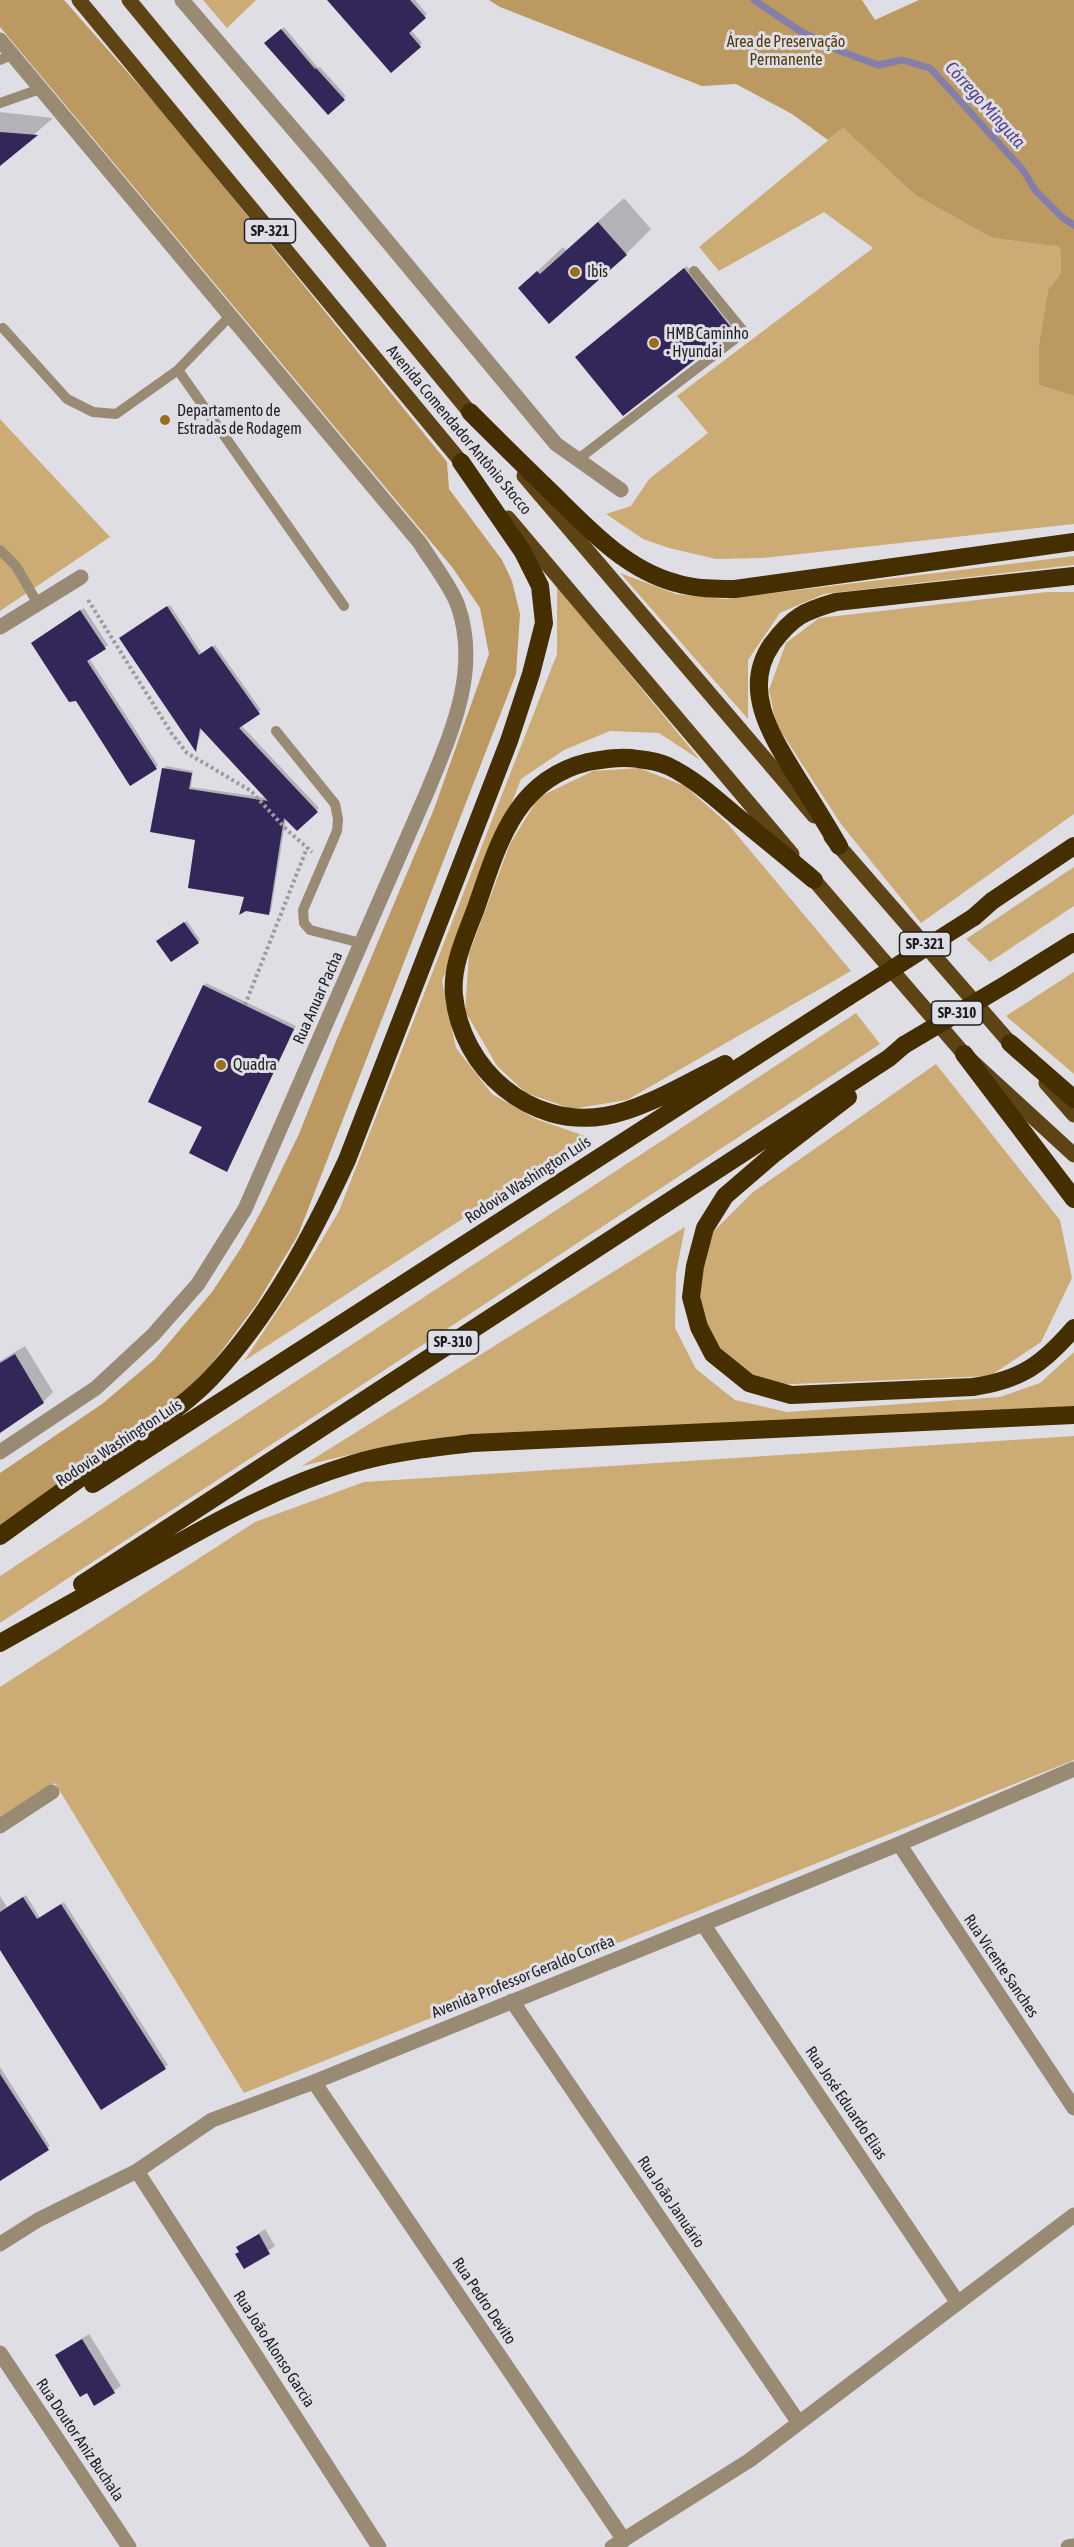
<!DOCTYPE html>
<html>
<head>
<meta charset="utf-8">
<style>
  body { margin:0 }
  canvas { display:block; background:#dfdee5 }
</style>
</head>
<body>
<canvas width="1074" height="2547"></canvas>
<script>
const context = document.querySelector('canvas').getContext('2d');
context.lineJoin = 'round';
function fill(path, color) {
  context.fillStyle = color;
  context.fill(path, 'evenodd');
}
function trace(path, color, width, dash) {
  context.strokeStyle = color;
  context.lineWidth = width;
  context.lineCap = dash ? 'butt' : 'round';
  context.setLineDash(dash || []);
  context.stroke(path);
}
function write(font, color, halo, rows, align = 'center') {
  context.font = font + ' "Asap Condensed",sans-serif';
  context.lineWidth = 6;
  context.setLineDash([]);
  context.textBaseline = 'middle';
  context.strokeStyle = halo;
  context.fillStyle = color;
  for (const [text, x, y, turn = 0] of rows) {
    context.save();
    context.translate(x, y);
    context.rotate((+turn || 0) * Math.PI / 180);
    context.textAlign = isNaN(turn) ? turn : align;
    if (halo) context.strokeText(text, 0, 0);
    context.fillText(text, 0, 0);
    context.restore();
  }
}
fill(new Path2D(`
  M203,0h53l-29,28z
  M843,128l72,67 77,43 68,9 1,26 -13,17 -9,54v41l35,11v128l-311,34 -47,1 -47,-11 -26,-9 -37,-25 25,-8 18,-27 59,-46 -31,-37 196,-148 -49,-36 -105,59 -20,-24z
  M0,419l110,118 -110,74z
  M1074,556v9l-250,29 -44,19 -32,47v59l-128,-146 56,21 49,5z
  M557,586l143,174 -41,-27 -49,-2 -46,19 -43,29 -79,202 14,67 36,46 44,25 52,18 -344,224 57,-86 38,-64 218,-557z
  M1047,592h27v222l-153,109 -80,-99 -65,-100 -7,-34 17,-47 33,-25z
  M639,768l46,18 43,38 123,147 -224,129 -55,9 -46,-16 -29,-27 -32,-55 4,-57 41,-110 29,-47 54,-26z
  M1074,867v39l-84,56 -24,-23z
  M1074,972v102l-68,-58z
  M856,1013l24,31 -880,579v-47z
  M936,1064l124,156 12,58 -31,64 -51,34 -220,9 -49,-26 -23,-47 1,-41 14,-39 40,-40z
  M685,1227l-9,46 -1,55 21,41 39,31 52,12 213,-15 40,-14 34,-31v57l-618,27 -78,12 -76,18z
  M1074,1436v324l-830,333 -189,-310 -55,34v-130l255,-165 109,-40z`), '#cdab75');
fill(new Path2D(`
  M0,0h64l103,117 280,345 2,27 53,71 10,21 8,33 -4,60 -218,561 -42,70 -54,72 -40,36 -162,115v-55l102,-69 53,-45 57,-67 29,-44 23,-42 35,-72 37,-93 98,-232 55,-155 -9,-46 -28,-41 -452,-540z
  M489,0h373l13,20 44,-20h155v396l-35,-11v-41l9,-54 13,-17 -1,-26 -68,-9 -77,-43 -72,-67 -15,12 -36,-26 -56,-30 -34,2 -202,-79z`), '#bb9960');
fill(new Path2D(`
  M329,0h86l12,14 -17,15 12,14 -31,28z
  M284,27l34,41 2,-1 26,29 -17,16 -63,-69z
  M0,112l53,6 -53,46z
  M624,198l27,31 -25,25 -106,34 43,-41 3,3z
  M687,266l47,60 -2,3 -152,26z
  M170,605l32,49 13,-9 46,65 -20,15 78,83 -22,21 -11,-11 -15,93 -3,3 -22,-18 -49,-57 -34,-70 3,-3 27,5 -2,16 77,11 -66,-71 -6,22 -72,-114z
  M84,608l24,37 -19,13 69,107 -2,2 -80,-67 -41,-60z
  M187,921l13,19 -2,2 -37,-4z
  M206,983l90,43 -69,144 -23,-43v-141z
  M25,1346l28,46 -10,10 -43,29v-70z
  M26,1895l14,23 24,-16 104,163 -66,43 -102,-160v-52l7,11z
  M0,2067l50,79 -50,34z
  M265,2229l10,17 -30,21 -7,-19z
  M89,2334l32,52 -26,18 -8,-13 -31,-36z`), '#0003');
trace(new Path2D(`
  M754,0l46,31 40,20 38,14 24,-5 28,8 93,102 12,20 28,28 11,7`), '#847faa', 7);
fill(new Path2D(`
  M327,0h83l16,18 -17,15 12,14 -30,26z
  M281,29l34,40 1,-1 29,32 -17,15 -64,-72z
  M0,132l38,3 -38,31z
  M598,222l29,33 -78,69 -31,-36 19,-17 3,3z
  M684,268l49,62 -110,86 -48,-59z
  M167,606l32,49 13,-9 48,68 -21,14 79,84 -21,19 -13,-13 -15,97 -23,-4 -7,4 5,-18 -56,-9 7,-48 -45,-8 12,-64 30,5 -3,16 79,12 -68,-73 -4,24 -77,-114z
  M80,610l26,39 -19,12 70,108 -27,17 -54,-85 -7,1 -38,-59z
  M184,922l15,21 -28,19 -15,-21z
  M203,985l91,44 -67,143 -38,-19 13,-26 -54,-25z
  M15,1354l29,49 -44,30v-70z
  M23,1897l14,22 24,-15 105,165 -65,41 -101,-160v-38z
  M0,2074l49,76 -49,31z
  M259,2234l11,20 -26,15 -9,-15 4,-2 -3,-5z
  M82,2339l33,54 -21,13 -7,-13 -7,4 -25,-42z`), '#322758');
trace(new Path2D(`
  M88,600l84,134 15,19 64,38 36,39 25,22
  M245,1005l62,-157`), '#9b9ba0', 4, [3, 3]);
trace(new Path2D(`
  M0,60l12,-5
  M0,103l40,-14
  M230,316l-52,54 166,236
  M3,328l64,71 26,13 23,2 62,-44
  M577,460l167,-128 -50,-61
  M0,550l16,16 22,38
  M276,731l59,73 3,15 -1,12 -34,79 1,13 6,7 51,13`), '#998a73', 10);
trace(new Path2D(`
  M182,0l141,164 233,280 65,46
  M0,627l81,-50
  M0,1826l52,-34
  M899,1844l175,264
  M703,1924l255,379
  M512,2001l287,422
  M314,2082l310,458
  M137,2171l242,376
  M0,2244l38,-24 99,-49 75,-51 102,-38 389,-158 196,-80 175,-75
  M0,2353l129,194
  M612,2547l138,-87 324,-245
  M1068,2547l6,-1`), '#998a73', 15);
trace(new Path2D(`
  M0,40l420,503c11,18 31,43 38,63 22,64 -6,125 -30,184l-183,419 -47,75 -45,51 -57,53 -96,64`), '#998a73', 15);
trace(new Path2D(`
  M79,0l388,469
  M129,0l348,421
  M524,476l290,340
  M508,518l284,336
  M831,837l187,215
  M808,873l156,181 110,101
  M1046,1083l28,32`), '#5e4415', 15);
trace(new Path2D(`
  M470,412c26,26 52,52 78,77 38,37 76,80 128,94 20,6 40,6 59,6l339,-47
  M839,846c-13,-22 -27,-45 -41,-67 -25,-41 -58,-89 -26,-135 20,-27 32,-33 64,-42l238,-26
  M974,917l18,-16 82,-55
  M1010,982l64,-40
  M1010,1043l64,56
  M964,1054l110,145
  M725,1064c-35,17 -82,46 -120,52 -75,13 -144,-47 -151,-121 -3,-29 12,-60 22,-87 22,-63 38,-128 112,-146 16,-3 34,-6 50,-3 9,1 21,3 30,7 25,12 45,30 66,48 27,22 54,44 80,66
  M848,1097l-73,56 -50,43 -20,32 -10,38 -4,31 8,30 14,27 36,29 42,12 182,-8c48,-7 70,-23 101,-59
  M93,1484l755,-487
  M0,1536c43,-31 86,-62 129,-93 28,-20 58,-40 82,-65 59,-63 100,-140 136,-218l162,-419 22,-67 13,-51 -4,-37 -17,-34 -62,-90
  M82,1584l807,-526 15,-13
  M0,1643c52,-29 103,-58 155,-87 63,-36 127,-71 197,-92 39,-12 81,-16 121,-21l601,-28`), '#452e00', 18);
trace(new Path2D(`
  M848,997l126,-80
  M904,1045l106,-63`), '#452e00', 18);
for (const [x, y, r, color] of [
  [575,272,6,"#996f1c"],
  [654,343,6,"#996f1c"],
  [165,420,6,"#996f1c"],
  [221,1065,6,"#996f1c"]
]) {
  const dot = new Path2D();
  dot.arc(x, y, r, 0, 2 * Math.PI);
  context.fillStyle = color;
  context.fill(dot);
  trace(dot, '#dfdee5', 2);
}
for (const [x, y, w] of [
  [270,231,51],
  [925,944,51],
  [957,1013,51],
  [453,1342,51]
]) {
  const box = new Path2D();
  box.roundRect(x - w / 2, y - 12, w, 24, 4.5);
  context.fillStyle = '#dfdee5';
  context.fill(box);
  trace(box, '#1f1f21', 1.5);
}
write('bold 15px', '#1f1f21', null, [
  ["SP-321",270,231],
  ["SP-321",925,944],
  ["SP-310",957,1013],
  ["SP-310",453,1342]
]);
write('16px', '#503808', '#dfdee5', [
  ["Área de Preservação",786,42],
  ["Permanente",786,60]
]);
write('16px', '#1f1f21', '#dfdee5', [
  ["Ibis",587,272],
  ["HMB Caminho",666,334],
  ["- Hyundai",666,352],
  ["Departamento de",177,411],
  ["Estradas de Rodagem",177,429],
  ["Quadra",233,1065]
], 'left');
write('16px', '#1f1f21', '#dfdee5', [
  ["Avenida Comendador Antônio Stocco",459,430,50],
  ["Rua Anuar Pacha",318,998,-66],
  ["Rodovia Washington Luís",528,1180,-33],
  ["Rodovia Washington Luís",119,1443,-33],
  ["Rua Vicente Sanches",1001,1966,56],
  ["Avenida Professor Geraldo Corrêa",523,1977,-22],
  ["Rua José Eduardo Elias",846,2103,56],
  ["Rua João Januário",671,2202,56],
  ["Rua Pedro Devito",484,2301,56],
  ["Rua João Alonso Garcia",274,2349,57],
  ["Rua Doutor Aniz Buchala",80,2440,56]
]);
write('italic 18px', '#52438a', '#dfdee5', [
  ["Córrego Minguta",985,105,48]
]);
</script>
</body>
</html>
